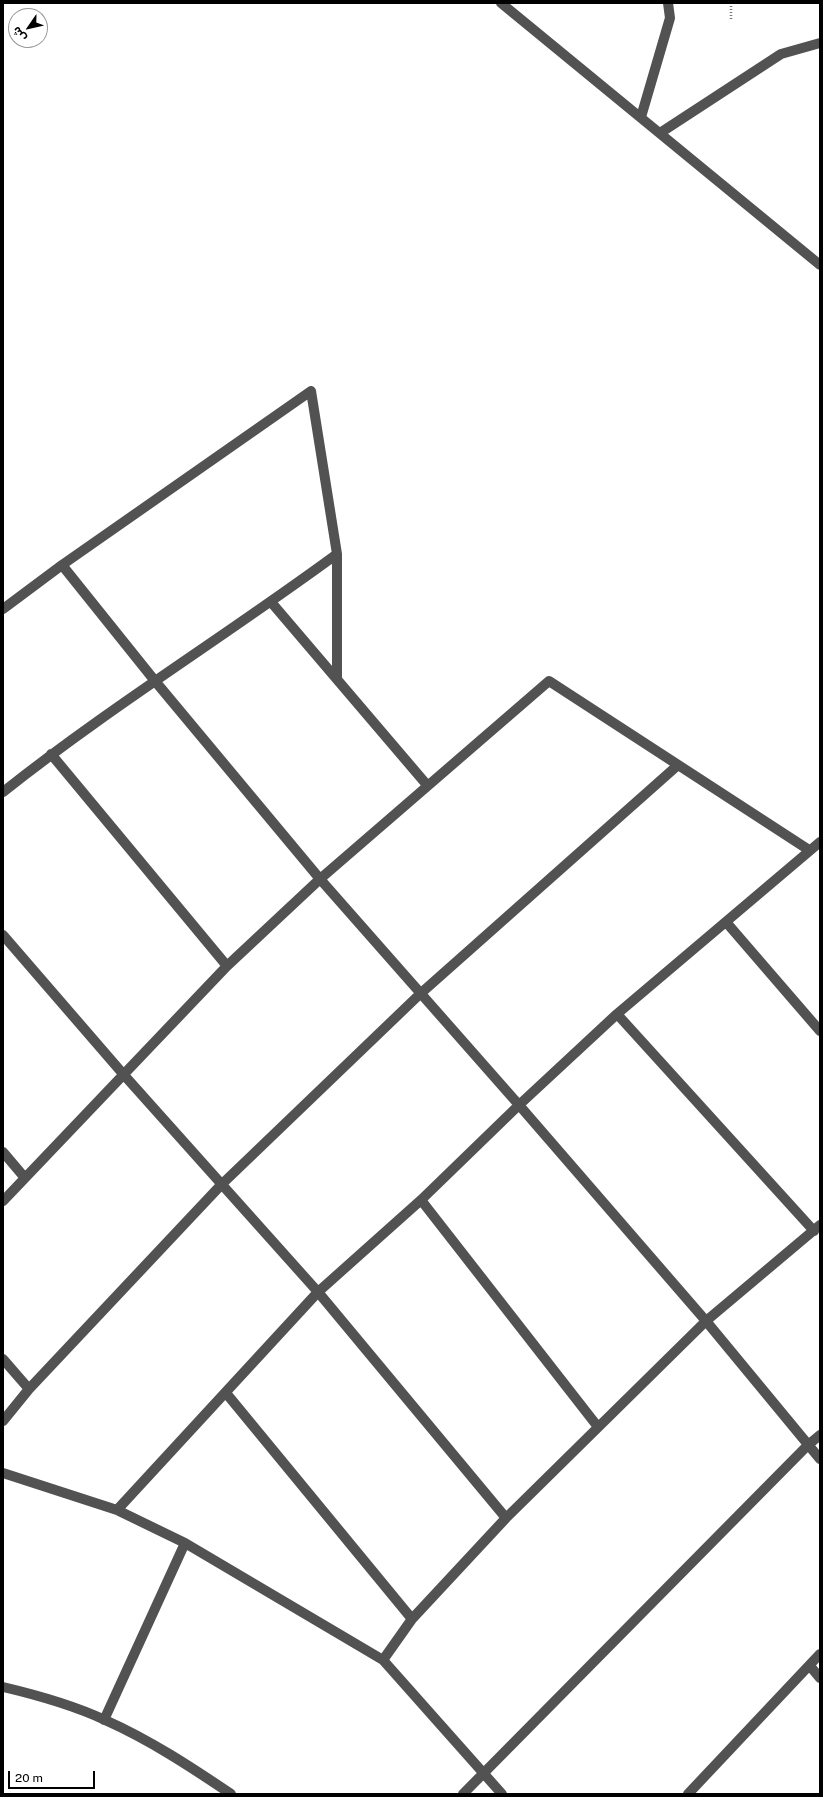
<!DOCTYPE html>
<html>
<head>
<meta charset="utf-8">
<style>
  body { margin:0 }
  #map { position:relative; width:823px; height:1797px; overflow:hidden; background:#fff; font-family:"Public Sans","Noto Sans Arabic",sans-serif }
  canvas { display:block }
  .frame { position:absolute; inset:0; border:4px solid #000; pointer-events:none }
  .north { position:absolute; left:8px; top:8px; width:40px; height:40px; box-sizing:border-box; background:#fff; border:1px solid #999; border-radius:50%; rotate:236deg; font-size:11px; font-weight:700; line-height:16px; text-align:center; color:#000 }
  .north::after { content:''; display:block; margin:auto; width:14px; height:18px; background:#000; clip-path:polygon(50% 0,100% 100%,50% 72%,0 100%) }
  .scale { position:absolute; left:8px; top:1771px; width:87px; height:18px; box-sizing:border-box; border:2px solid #000; border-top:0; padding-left:5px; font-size:12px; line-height:14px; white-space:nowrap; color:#000; -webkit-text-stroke:3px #fff; paint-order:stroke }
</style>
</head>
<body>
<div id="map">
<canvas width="823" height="1797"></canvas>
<div class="frame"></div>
<div class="north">ش</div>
<div class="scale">20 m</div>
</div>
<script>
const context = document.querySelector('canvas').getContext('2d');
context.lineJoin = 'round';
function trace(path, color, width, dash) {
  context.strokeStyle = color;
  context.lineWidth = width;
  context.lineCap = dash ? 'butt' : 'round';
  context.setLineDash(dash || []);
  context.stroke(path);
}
trace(new Path2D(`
  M731,3v16`), '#747474', 2.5, [1, 2]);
trace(new Path2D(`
  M501,3l319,262
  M641,117l29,-99 -2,-15
  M660,133l121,-79 39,-11
  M62,565l93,116 165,198 199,226 187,216 114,138
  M271,602l156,183
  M3,609l59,-44 249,-174 26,163v125
  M51,754l176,212
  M3,792c107,-85 224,-157 334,-238
  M726,922l94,109
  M3,935l121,140 194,217 188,226
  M617,1014l197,217
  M3,1152l22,26
  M421,1200l177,227
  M3,1201l224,-235 93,-87 229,-198 260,169
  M3,1359l26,30
  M226,1393l186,226
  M3,1421l26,-32 192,-204 199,-191 258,-229
  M3,1473l114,37 68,33 198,117 119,134
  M117,1510l201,-218 103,-92 98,-95 98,-91 203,-172
  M383,1660l29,-41 94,-101 200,-197 114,-96
  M810,1666l10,12
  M3,1687c34,8 70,18 102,33 45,20 86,47 126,74
  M104,1720l81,-177
  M463,1794l345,-349 12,-10
  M688,1794l132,-140`), '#525252', 10);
</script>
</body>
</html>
